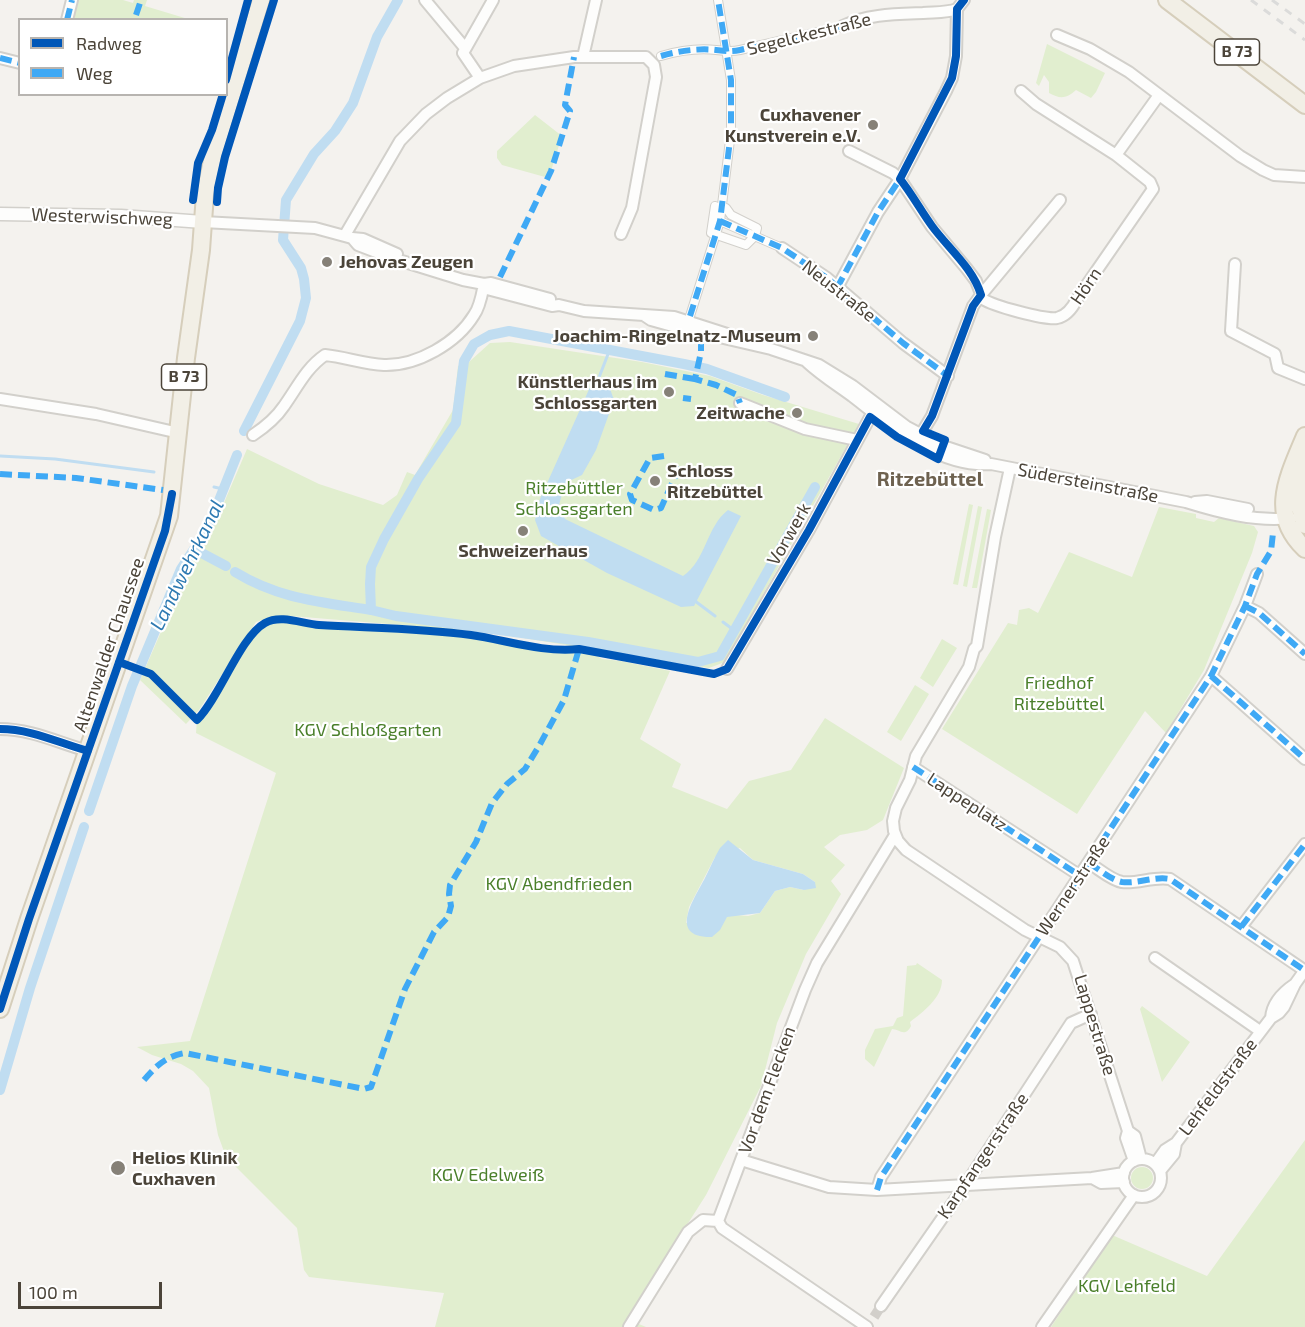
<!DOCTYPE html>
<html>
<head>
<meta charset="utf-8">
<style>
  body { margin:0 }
  #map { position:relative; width:1305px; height:1327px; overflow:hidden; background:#f4f2ee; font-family:"Exo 2",sans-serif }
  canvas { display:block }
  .legend { position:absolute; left:18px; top:18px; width:210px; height:78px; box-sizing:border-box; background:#fff; border:2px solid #b7b4b0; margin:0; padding:8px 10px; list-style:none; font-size:18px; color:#4b4439 }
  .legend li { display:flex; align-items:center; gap:12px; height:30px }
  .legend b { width:30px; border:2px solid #b7b4b0 }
  .scale { position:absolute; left:18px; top:1282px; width:144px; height:27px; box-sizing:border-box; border:3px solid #4b4439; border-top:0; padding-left:8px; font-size:18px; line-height:21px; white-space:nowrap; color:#4b4439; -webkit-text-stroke:4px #fff; paint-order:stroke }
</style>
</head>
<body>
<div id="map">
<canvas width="1305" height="1327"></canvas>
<ul class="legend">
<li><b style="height:8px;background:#0057b8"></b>Radweg</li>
<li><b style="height:8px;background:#3fa9f5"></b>Weg</li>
</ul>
<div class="scale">100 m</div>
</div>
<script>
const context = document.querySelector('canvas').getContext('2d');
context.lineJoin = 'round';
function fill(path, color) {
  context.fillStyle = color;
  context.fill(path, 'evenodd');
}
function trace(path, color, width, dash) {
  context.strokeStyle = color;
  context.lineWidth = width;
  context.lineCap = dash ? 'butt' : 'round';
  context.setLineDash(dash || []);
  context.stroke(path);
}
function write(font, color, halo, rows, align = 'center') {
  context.font = font + ' "Exo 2",sans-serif';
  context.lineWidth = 4.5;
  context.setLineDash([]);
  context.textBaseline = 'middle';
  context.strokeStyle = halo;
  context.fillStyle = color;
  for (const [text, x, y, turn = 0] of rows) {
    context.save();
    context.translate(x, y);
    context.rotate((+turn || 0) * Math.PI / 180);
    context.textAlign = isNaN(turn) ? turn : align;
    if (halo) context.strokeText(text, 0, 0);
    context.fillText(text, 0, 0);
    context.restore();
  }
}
fill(new Path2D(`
  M76,0h47l10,3 1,-3h13l-2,6 43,13 -118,1z
  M1047,44l58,29 -9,19 -5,6 -15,-8c-10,9 -16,9 -27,3v-11l-5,-7 -5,11 -3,-3z
  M535,115l27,21 -11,35 -6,6 -43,-12 -5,-7v-7z
  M510,342l132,20 68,14 53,19 96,29 -134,238 -16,6 -223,-36 -195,-16 -19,1 -16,5 -57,88 -13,14 -46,-44 47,-108 30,-53 30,-70 72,35 64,21 14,-10 10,-23 8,3 38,-65 5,-44 11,-4 21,-19z
  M969,504l4,1 -15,80 -5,-1z
  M978,506l4,1 -15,80 -4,-1z
  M1159,507l37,7v4l18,4 5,-4 35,8 4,6 -6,21 -48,117 -38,63 -21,-22 -68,103 -135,-85 66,-106 9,2 2,-15 10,-2 9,5 31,-61 63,25z
  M987,509l4,1 -14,78h-5z
  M281,619l35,6 120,6 126,20 17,-2 12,3 11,7 19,2 49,10 -30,68 41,25 -9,23 55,22 22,-28 42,-11 34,-52 79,50 -21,52 -16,10 -27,5 -16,12 21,18 -14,16 10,13 -35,60 -29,69 -16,63 -55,109 -79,124 19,8h-211l9,-34 -135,-16 -5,-7 -7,-42 -71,-71 -8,-22 -9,-47 -16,-17 -12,-7 -29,-9 -15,-8 53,-6 86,-268 -80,-40 1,-13 56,-86 13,-12zM740,848l13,12 50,14 12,8 -11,8 -14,-3 -15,4 -15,22 -12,3 -12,-1 -50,8 3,-16 26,-50z
  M942,639l15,9 -24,39 -13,-9z
  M915,685l14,9 -28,47 -14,-9z
  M917,963l25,17c0,18 -19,32 -32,42l1,4c-6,12 -12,3 -19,3l-18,38 -9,-8v-9l10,-21 18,-3 4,-8 6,-2 4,-50 9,-1z
  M1142,1006l48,36 -28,40 -22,-73z
  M1305,1140v187h-254l61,-92 95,41z
  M1131 1178a11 11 0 1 1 22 0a11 11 0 1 1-22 0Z`), '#e1eecf');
fill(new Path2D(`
  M595,376l14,10 5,14 -18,50 -14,25 -17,8 -6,22 6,14 118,57c23,-15 23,-49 45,-66l13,6 -47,90 -13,1 -74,-34 -66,-37 -6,-16 5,-21z
  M728,840l25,20 50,14 12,8 1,6 -12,2 -14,-3 -15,4 -15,22 -33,4 -7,13 -8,7c-45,1 -18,-38 -7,-59 5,-10 9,-20 15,-30z`), '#c0ddf1');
trace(new Path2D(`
  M598,380l12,-31
  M0,456l55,3 99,13
  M214,487l9,2
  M695,601l20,15
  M723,622l12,9`), '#c0ddf1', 3);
trace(new Path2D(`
  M244,431l56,-110 6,-23 -2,-19 -3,-11 -18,-28 3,-40 28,-46 21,-23 18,-28 24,-66 21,-37
  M194,549l32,17
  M235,572c44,27 86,30 136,38l-1,-26 1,-17 13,-28 34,-60 38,-56 8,-62 10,-17 16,-9 19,-4 175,33 23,5 78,28
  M371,610l25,6 192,26 110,20 22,-6 95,-169
  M89,811l43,-125 49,-117 27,-41 29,-73
  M0,1090l30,-102 54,-161`), '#c0ddf1', 10);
trace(new Path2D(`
  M874,1317l7,-11`), '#d2cfca', 10, [10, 5]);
const pedestrian = new Path2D(`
  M661,56c17,-5 37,-8 55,-6 9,1 15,2 24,0l103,-24
  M715,206l7,3 4,-1 5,7 26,13 -2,8 -9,9 -35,-12z
  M720,221l62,27
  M690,316l30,-95 11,-89v-52l-13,-80`);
const minor = new Path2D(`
  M425,0l40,48
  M67,20l5,-20
  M843,26c23,-12 55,-12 80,-13 12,-1 23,0 34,-4
  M1057,35l33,14 39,23 111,84 23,14 11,5 31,2
  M583,57l13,-57
  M0,58l20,5
  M480,78l-17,-25 30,-53
  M849,151l44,22 7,6 32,48 35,42 9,12 7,18c10,7 62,21 74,19 10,-2 16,-11 20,-19l76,-110 -3,-7 -34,-27 -80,-51 -15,-13
  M1116,155l43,-60
  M203,222l112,6 37,10 11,1 34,15
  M345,235l55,-94 26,-27 21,-16 33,-20 34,-12 60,-9h72l8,8 2,12 -24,131 -11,26
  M352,238l6,7 34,13 71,22 21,4 7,-1 59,16
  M782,248l45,30 76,65 45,33
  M1235,264l-4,67 44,23 3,14 27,11
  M484,284l3,5 65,17 7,-1 25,6 90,6 53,17
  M837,288l41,-76 22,-33 46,-88 6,-13 4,-22 1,-47 7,-9
  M645,316l6,4 25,7 95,22 48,16 34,21 54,41 36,19 42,14
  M807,362c14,13 30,23 45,34 39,30 86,72 139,68l195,38c32,10 70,20 104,16
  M0,399l96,15 83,19
  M740,403l65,26 52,11
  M253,435c12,-8 23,-17 31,-29 13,-18 22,-38 41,-51 20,2 39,9 59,10 33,1 73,-22 90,-50 6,-8 8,-21 10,-31
  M918,439l14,-23 41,-110 8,-11 79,-95
  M1010,468l-15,69 -18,109 -3,3 -5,18 -53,89 -6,24 -14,28 -3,13 1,10 4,10 8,9 119,80 35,17 13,14 55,170 -2,7 8,23
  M1195,502l12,-1 41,8
  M1245,606l14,7 46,41
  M727,669l82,-139 66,-122
  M1211,676l94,83
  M0,729c31,0 59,14 88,22
  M913,767l166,108
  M1089,863c10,6 22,17 33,19 16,2 32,-6 48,-3l134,91
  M1241,927l64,-83
  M1155,958l105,73
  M1271,1018c1,-15 12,-26 24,-34
  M1128,1131l7,5 6,23
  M1123 1178a19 19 0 1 1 38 0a19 19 0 1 1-38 0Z
  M741,1160l88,27 48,3 215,-12 32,-5
  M1155,1164l10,-14 11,-7 95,-125 8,-5 5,-6 11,-23 10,-14
  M1160,1171l14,-17 2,-11
  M1092,1178l9,5 23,-1
  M877,1190l4,-13 330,-501 34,-70 12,-32
  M718,1221l87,-231 12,-27 78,-128
  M718,1221l4,7 145,99
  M881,1306l85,-122 105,-161 20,-9
  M629,1327l59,-95 15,-12 15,1
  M1042,1327l92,-132`);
const tertiary = new Path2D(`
  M0,214l121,2 82,6`);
const primary = new Path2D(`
  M1167,0l138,105
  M1305,436c-17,41 -37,78 0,113
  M1305,464c-7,22 -8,40 0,61
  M0,1009l29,-90 140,-403 17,-158 15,-108 4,-56 8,-38 48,-156`);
trace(pedestrian, '#d2d0cb', 10);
trace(minor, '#d2d0cb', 14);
trace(tertiary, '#d2d0cb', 15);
trace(primary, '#d6cebb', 20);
trace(pedestrian, '#fdfdfc', 8);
trace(minor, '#fdfdfc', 10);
trace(tertiary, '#fdfdfc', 12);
trace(primary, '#f2efe6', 16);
trace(new Path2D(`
  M1251,0l54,40
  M1272,0l33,24`), '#dbdbda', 3, [8, 8]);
trace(new Path2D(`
  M136,15l5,-15
  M67,20l5,-20
  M661,56c17,-5 37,-8 55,-6 9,1 15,2 24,0l103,-24
  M0,58l20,5
  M720,221l62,27 45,30 76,65 45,33v-2
  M500,277l51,-106 19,-60 -5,-6 9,-48
  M837,288l41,-76 24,-36
  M690,316l30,-95 11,-89v-52l-13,-80
  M701,339v13l-6,27 21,6 21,10 3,8
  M665,374l30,5
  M683,398l8,1
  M664,456l-14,2 -20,36 2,6 22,10 7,-2 16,-36 -2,-10
  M0,474l76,4 87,12
  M1245,606l14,7 46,41
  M1211,676l94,83
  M913,767l166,108
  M1089,863c10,6 22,17 33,19 16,2 32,-6 48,-3l134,91
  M1241,927l64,-83
  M144,1080c12,-14 22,-24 41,-27l179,36 7,-2 34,-98 29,-57 14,-15 3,-11 -2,-12 1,-9 26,-43 16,-39 15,-19 18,-15 14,-23 25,-46 15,-51
  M877,1190l4,-13 330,-501 34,-70 12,-32 14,-23 2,-18`), '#3fa9f5', 6, [12, 6]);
trace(new Path2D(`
  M226,80l22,-80
  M193,200l5,-37 14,-33 11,-36
  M217,202l1,-14 7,-31 49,-157
  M119,662l32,12 46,46c23,-23 43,-83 68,-97 16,-9 38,1 54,2 51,3 102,3 152,10 35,5 72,18 108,14l135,25 13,-5 82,-139 61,-113 27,20 41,22 7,-19 -22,-9 9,-15 41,-110 8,-11c-8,-27 -33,-47 -49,-69 -11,-15 -20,-32 -32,-47l52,-101 4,-22 1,-47 7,-9
  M0,729c31,0 59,14 88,22
  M0,1009l29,-90 136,-388 7,-37`), '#0057b8', 8);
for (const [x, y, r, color] of [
  [873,125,6,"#868178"],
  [327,262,6,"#868178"],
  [813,336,6,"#868178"],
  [669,392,6,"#868178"],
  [797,413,6,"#868178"],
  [655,481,6,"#868178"],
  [523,531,6,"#868178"],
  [118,1168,8,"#868178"]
]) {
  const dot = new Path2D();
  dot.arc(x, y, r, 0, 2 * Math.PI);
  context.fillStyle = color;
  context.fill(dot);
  trace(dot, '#fff', 2);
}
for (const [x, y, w] of [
  [1237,52,45],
  [184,377,45]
]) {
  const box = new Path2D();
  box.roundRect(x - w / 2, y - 13, w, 26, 4.5);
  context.fillStyle = '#fff';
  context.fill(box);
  trace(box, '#4b4439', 1.5);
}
write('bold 16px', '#4b4439', null, [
  ["B 73",1237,52],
  ["B 73",184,377]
]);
write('18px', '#4b4439', '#fff', [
  ["Segelckestraße",809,34,-14],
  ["Westerwischweg",102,217,2],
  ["Hörn",1086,286,-56],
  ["Neustraße",839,291,38],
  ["Südersteinstraße",1088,483,11],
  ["Vorwerk",789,534,-60],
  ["Altenwalder Chaussee",109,645,-71],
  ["Lappeplatz",967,802,33],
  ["Wernerstraße",1073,886,-56],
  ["Lappestraße",1095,1025,73],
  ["Lehfeldstraße",1218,1087,-53],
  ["Vor dem Flecken",767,1090,-70],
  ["Karpfangerstraße",983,1156,-56]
]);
write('bold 18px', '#4b4439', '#fff', [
  ["Cuxhavener",861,115],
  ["Kunstverein e.V.",861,136],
  ["Jehovas Zeugen",339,262,"left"],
  ["Joachim-Ringelnatz-Museum",801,336],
  ["Künstlerhaus im",657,382],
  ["Schlossgarten",657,403],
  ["Zeitwache",785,413],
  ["Schloss",667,471,"left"],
  ["Ritzebüttel",667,492,"left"],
  ["Schweizerhaus",523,551,"center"],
  ["Helios Klinik",132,1158,"left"],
  ["Cuxhaven",132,1179,"left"]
], 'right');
write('18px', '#4a7f2a', '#fff', [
  ["Ritzebüttler",574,488],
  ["Schlossgarten",574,509],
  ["Friedhof",1059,683],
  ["Ritzebüttel",1059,704],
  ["KGV Schloßgarten",368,730],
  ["KGV Abendfrieden",559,884],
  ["KGV Edelweiß",488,1175],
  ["KGV Lehfeld",1127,1286]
]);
write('bold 20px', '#6e6250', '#fff', [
  ["Ritzebüttel",930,479]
]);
write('italic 20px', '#2e7ab2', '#fff', [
  ["Landwehrkanal",187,565,-64]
]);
</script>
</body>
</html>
